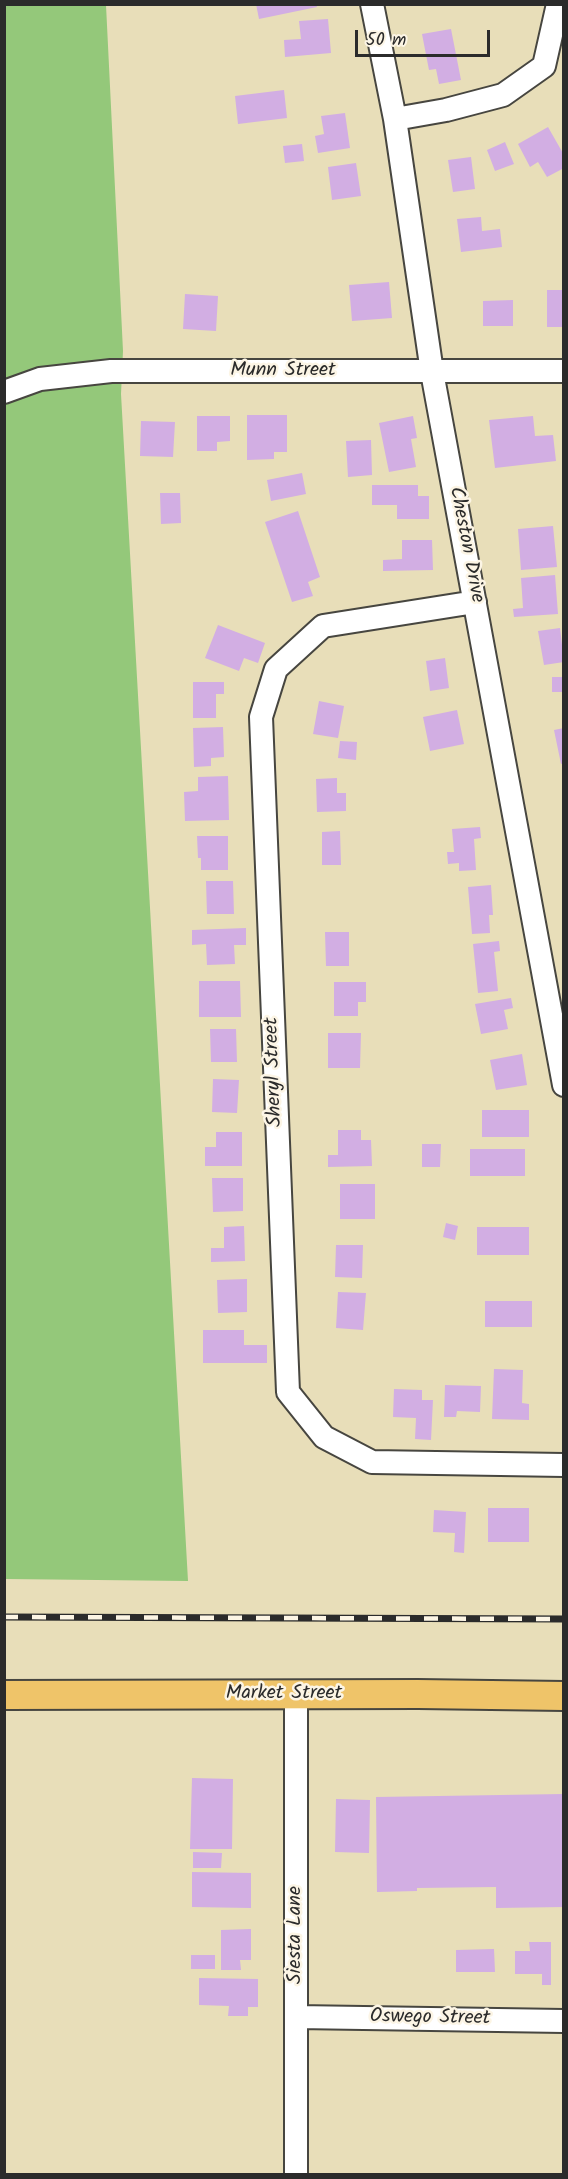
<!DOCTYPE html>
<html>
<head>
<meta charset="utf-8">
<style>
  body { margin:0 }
  #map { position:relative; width:568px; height:2179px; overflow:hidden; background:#e8deb9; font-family:Kalam,sans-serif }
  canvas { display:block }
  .frame { position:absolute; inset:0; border:6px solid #2b2b2b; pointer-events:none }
  .scale { position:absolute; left:355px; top:30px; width:135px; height:27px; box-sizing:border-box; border:3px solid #2b2b2b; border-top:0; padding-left:8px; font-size:18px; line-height:21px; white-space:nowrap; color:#2b2b2b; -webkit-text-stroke:4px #fcf5e5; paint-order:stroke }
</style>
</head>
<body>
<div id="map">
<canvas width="568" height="2179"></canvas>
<div class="frame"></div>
<div class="scale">50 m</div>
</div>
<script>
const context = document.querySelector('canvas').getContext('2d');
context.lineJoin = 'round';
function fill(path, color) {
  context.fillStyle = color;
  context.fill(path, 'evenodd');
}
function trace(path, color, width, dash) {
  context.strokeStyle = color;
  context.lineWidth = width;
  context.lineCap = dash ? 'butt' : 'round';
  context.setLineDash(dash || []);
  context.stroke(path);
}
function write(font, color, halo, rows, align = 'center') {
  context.font = font + ' Kalam,sans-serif';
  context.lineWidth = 5;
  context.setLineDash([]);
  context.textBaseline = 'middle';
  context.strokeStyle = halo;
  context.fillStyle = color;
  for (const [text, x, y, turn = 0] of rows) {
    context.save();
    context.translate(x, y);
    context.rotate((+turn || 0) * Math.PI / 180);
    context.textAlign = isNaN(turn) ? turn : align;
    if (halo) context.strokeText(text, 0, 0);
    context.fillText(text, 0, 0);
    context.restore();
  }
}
fill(new Path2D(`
  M4,5h102l17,346 -2,43 67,1187 -182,-2 -2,-33z`), '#94c87a');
fill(new Path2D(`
  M256,4h60l1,3 -58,12z
  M328,19l3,34 -46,4 -1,-17 17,-1 -2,-18z
  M451,29l10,51 -22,4 -3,-15 -7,1 -7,-36z
  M284,90l3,28 -49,6 -3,-28z
  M345,113l5,35 -32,5 -3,-17 9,-2 -3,-18z
  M548,127l16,28v13l-17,9 -9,-15 -8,5 -12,-23z
  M505,142l9,22 -19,7 -8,-21z
  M302,144l2,17 -19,2 -2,-17z
  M471,157l4,32 -22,3 -5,-32z
  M356,163l5,33 -29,4 -4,-33z
  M481,217l1,14 18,-2 2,18 -41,5 -4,-33z
  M389,282l3,36 -40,3 -3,-36z
  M547,290h17v37h-17z
  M185,294l33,2 -2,35 -33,-2z
  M513,300v26h-30v-25z
  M247,415h40v37h-13v7l-27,1z
  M197,416h33v25l-13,1v9h-20z
  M413,416l4,22 -6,1 5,28 -27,5 -10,-49z
  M533,416l2,20 18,-1 3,26 -61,7 -6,-48z
  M141,421l34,1 -2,35 -33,-1z
  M371,440l1,35 -24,2 -2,-36z
  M302,473l4,21 -35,7 -4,-21z
  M372,485h46v11h11v23h-32v-14h-25z
  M160,493h20l1,30 -20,1z
  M298,511l22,66 -12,5 5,14 -21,6 -27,-80z
  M553,526l4,41 -36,3 -3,-41z
  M402,540h30l1,30 -50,1v-11l19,-1z
  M555,575l3,39 -44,3 -1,-8 10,-1 -2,-30z
  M218,625l47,18 -7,20 -14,-5 -5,13 -34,-13z
  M560,628l4,34 -20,3 -6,-34z
  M445,658l4,30 -19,3 -4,-30z
  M552,677h12v15h-12z
  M193,682h31v12h-8v24h-23z
  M319,701l25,5 -6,32 -25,-4z
  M457,710l7,34 -34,7 -7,-34z
  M223,727l1,30 -13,1v8l-17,1 -1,-39z
  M564,728v35l-3,1 -7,-34z
  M340,741l17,1 -1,18 -18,-2z
  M228,776l1,44 -44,1 -1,-29 14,-1v-14z
  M337,778v15h9v18l-29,1 -1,-33z
  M480,827l1,11 -7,1 2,31 -17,1v-8l-11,1 -1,-12h7l-2,-23z
  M340,831l1,34h-19v-33z
  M197,836h31v34h-27v-12h-3z
  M206,881h27l1,33h-27z
  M491,885l2,30h-4l1,18 -18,1 -4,-47z
  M246,928v17h-12l1,19 -28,1 -1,-21 -14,1v-15z
  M325,932h24v34h-23z
  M499,941l1,10 -6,1 4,39 -20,2 -5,-49z
  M199,981h41l1,36h-42z
  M334,982h32v20h-8v14h-24z
  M511,998l2,10 -9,2 4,19 -27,5 -6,-30z
  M210,1029h26l1,33h-26z
  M328,1033h33l-1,35h-32z
  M522,1054l5,31 -31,5 -6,-30z
  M213,1079l26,1 -2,33 -25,-1z
  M482,1110h47v27h-47z
  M338,1130h23v10h10l1,26 -44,1v-12h10z
  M216,1132h26v34h-37v-19h11z
  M422,1144h19l-1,23h-18z
  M470,1149h55v27h-55z
  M212,1178h31v33l-30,1z
  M340,1184h35v35h-35z
  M446,1223l12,3 -3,14 -12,-3z
  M244,1226l1,35 -34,1v-14h13v-21z
  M477,1227h52v28h-52z
  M336,1245h27l-1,33 -27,-1z
  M247,1279v33l-29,1 -1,-33z
  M338,1292l28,1 -3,37 -27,-2z
  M485,1301h47v26h-47z
  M203,1330h41v15h23v18h-64z
  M494,1369l29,1 -1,33 7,1v16l-37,-1z
  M445,1385l36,1 -1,26 -23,-1 -1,6h-12z
  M394,1389l28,1v10h11l-2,40 -16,-1 1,-21 -23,-1z
  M488,1508h41v34h-41z
  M434,1510l32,2 -2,41 -10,-1 1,-19 -22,-1z
  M192,1778l41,1 -1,70h-42z
  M563,1794l1,113 -68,1v-21l-79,1v3l-40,1 -1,-95z
  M336,1799l34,1 -1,53 -34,-1z
  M193,1852l29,1 -1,15h-28z
  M192,1872l59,1v35l-59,-1z
  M251,1929v31h-11l1,10h-20v-40z
  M529,1942h22v43h-9v-11h-27v-23h15z
  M494,1949l1,23h-39v-22z
  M191,1955h24v14h-24z
  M199,1978l59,1v28h-10v9h-20l1,-10 -30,-1z`), '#d2aee3');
const minor = new Path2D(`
  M372,4l23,115 37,253 132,713
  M395,119l51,-9 57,-15 41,-29 14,-62
  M4,392l36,-13 71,-8h453
  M475,602l-152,24 -47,43 -15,48 27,675 36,45 48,25 192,3
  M297,2017l267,4
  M296,2174v-479`);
const major = new Path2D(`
  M4,1695l414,-1 146,2`);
trace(minor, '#474640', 26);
trace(major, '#474640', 32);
trace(minor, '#fff', 22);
trace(major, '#efc469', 28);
const rail = new Path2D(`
  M4,1617l560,2`);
trace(rail, '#2b2b2b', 7);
trace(rail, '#fcf5e5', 4.5, [14]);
write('20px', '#2b2b2b', '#fcf5e5', [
  ["Munn Street",283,372],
  ["Cheston Drive",465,545,79],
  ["Sheryl Street",275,1072,-92],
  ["Market Street",284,1695],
  ["Siesta Lane",297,1935,-90],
  ["Oswego Street",430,2019,1]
]);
</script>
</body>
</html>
